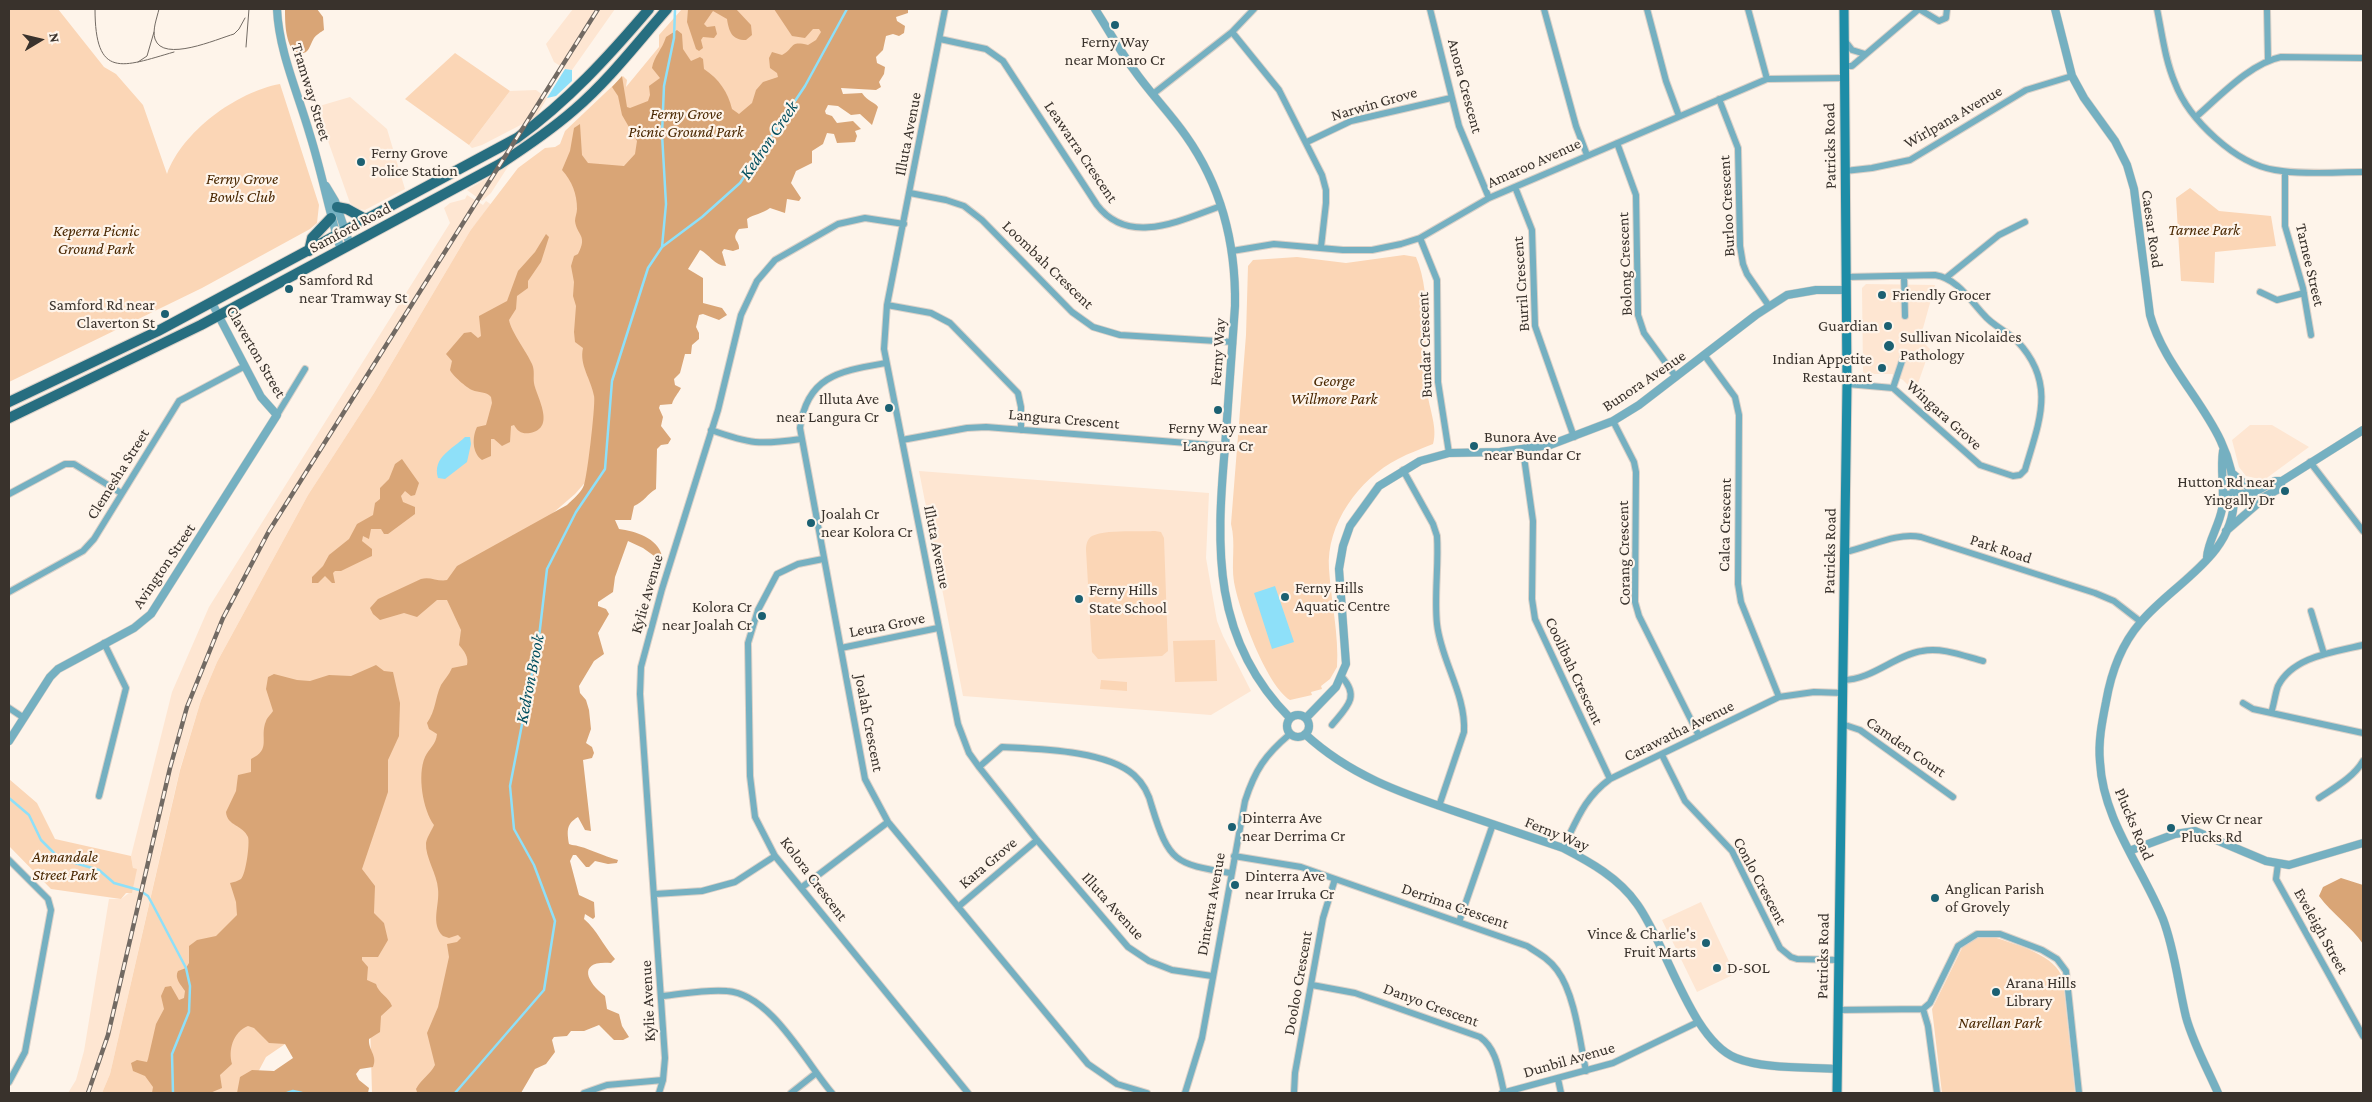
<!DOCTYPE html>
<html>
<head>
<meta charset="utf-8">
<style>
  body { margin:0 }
  #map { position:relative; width:2372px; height:1102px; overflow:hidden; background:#fef4ea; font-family:"Crimson Pro",serif }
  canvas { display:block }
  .frame { position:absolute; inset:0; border:10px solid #39322c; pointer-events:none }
  .north { position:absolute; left:15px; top:15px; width:50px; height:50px; -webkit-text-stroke:4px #fef4ea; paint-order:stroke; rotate:81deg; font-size:14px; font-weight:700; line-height:20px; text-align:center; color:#39322c }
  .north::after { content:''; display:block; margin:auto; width:18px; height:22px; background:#39322c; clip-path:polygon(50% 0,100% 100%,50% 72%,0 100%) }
</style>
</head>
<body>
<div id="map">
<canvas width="2372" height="1102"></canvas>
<div class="frame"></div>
<div class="north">N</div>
</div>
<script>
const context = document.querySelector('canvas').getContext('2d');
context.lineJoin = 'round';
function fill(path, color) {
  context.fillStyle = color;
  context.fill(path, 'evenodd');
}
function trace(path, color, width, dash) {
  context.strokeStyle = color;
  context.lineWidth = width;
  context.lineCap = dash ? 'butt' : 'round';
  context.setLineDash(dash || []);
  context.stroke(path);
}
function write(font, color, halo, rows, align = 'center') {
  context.font = font + ' "Crimson Pro",serif';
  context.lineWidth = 4.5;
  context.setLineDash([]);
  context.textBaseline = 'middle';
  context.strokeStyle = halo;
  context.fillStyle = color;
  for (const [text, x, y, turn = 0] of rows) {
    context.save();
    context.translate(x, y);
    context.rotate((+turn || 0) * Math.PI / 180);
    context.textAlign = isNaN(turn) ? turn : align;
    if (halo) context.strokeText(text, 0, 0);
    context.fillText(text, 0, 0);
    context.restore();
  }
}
fill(new Path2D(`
  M573,9h42l-43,61 -7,-1 -11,-7 -8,-18z
  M536,90l11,8 -11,19 -54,28 -10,3 -3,-3 41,-54z
  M350,97l37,32 18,60 -40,21 -7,-1 -8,-6 -34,-96z
  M509,165l-18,28 -9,8 -15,-11z
  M467,195l16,10 3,-4 6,4 -22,26 -96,162 -66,102 -91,167 -16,38 -21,69 -70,305 -8,19h-34l8,-13 8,-29 25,-152h12l8,-6 4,-25 -2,-12 41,-164 37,-85 241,-384 -6,-15 6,-5 15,-4z
  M1866,284l69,1 -15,54 10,10 -15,43 -12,-12 -11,-6h-26l-3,-2 -1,-84z
  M2250,425h22l37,22 -45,33 -18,-4 -7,-9 -7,-27z
  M919,471l290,22 -3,65 11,63 6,15 28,55 -40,24 -248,-19z
  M1701,902l34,72 -38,18 -35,-72z`), '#fee6d2');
fill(new Path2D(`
  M9,9h49l46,58 12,7 27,31 24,69c15,-42 69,-82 113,-90l39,121 -2,18 -7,6 -108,59 -193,94z
  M682,9h149v7l-228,388 -13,73 -15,17 -44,38 -82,561h-77l-3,-106 -103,70 -19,36h-145l8,-19 70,-304 21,-70 16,-38 91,-167 66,-102 96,-162 48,-63 27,-20 10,-1 5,-3 5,-13 58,-55 4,4 -1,7 33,-40v-12z
  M455,53l55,38 -41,54 -64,-46z
  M2190,188l29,23 52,5 5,30 -61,6 -1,31 -33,-2 -5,-83z
  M1404,255l12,2c18,43 5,89 11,134 2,17 11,37 6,53 -12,5 -24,9 -35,15 -39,20 -72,65 -69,110 2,32 10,66 8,98l-7,12 -9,7 1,3 -11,3 1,3 -22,5c-24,-15 -51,-90 -56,-118 -3,-19 2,-39 -3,-58l15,-189 2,-69 5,-6 44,-3 49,6z
  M1155,531l6,1 3,6 4,113 -6,5 -64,3 -6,-7 -6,-102c0,-5 1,-11 6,-14 13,-7 48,-4 63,-5z
  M1215,640l2,41 -42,1 -2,-41z
  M1101,680l26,2v9l-27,-2z
  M9,779l28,24 18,36 76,17 2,12 4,1 -5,24h-6l-5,6 -70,-10 -42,-43z
  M1993,937c22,7 64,18 70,43l12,113h-133l-10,-84 31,-63 12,-8z`), '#fbd6b6');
fill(new Path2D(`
  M285,9h32l6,8 1,13c-3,2 -8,5 -10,8 -6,10 -4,17 -18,15 -11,-9 -11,-31 -11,-44z
  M688,9h48l15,16 1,10 -6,5c-14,0 -17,-8 -19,-21l-14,-8 -9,13 3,3 8,-1 2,8 -3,4 -11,-1 -2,3 2,8 -4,3 -3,-2 -9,-27z
  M774,9l134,1v3l-12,4 1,4 8,5 -1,7 -5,3 -6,-2 -7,2 -3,14 -7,7 1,6 8,4 -1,7 -5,8 2,5 -5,3 -35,-2 2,6 19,-1c6,9 13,9 16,14l-6,18 -12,-11 -9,1 -13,-9 -10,-1 -3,6 1,3 6,2 5,7 16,-2 8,8 -6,2 2,5 -2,6 -18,1 -3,-9 -7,-1 -4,11 -11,7v12l-16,8 -5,12 10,15 -2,3 -12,-2 -2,14 -15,-5c-8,6 -16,6 -23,11l1,9 -9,1c-9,11 1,11 0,20l-6,2 -9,-2 -2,3 4,14c-11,0 -17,-12 -26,-16l-12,19 15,9v25l19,5 5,7 -8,5 -16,-6 -4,1 -3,12 3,6v6l-7,6 -1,9h-6l-5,19 -6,6 1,6 6,3c-3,6 -7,9 -9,16l-12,1 -1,3 4,9 -2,9 10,13 -3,5 -7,1 -4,4 -1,40c-9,5 -12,13 -22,17l-3,14h-16l4,9c16,2 39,9 43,27l-5,2 -14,-10 -15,-7 -13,36 -2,15 -15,10v4l8,3 3,5 -11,19 6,21 -10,7 -15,25 1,7 6,7 3,10 2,19 -5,14 6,4 2,6 -2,5 -9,2 8,71 -6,-1 -7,-13c-12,7 -11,14 -9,27l3,1c9,0 34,12 46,15l-1,3 -9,1 -13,-3 -6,6h-3l-10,-12h-3l-3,6 9,34 15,7 1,15 -2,2 -8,-5 -1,5c14,12 18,25 31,40l-4,4c-33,-3 -26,18 -6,33l2,13 12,5 3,12 7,11 -6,3h-9l-15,-15 -15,6h-13l-4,5 -13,1 -2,3 3,12 -9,12 -11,5 -14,24 -104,-1 -1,-3c5,-10 14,-14 19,-24l-8,-32 11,-26 11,-50 -2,-13 10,-2 4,-4 -3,-3 -9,3 -6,-2c-13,-12 -3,-31 -5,-47 -1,-15 -13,-32 -12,-46 1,-6 6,-13 8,-18 -11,-15 -17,-50 -9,-68 4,-9 11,-12 12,-23l-8,-5 -2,-6c9,-13 8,-25 14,-38 3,-5 8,-10 11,-17l15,-3c2,-8 -3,-14 -8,-20l2,-15 -14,-30h-10l-20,17 -13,-4 -24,7 -7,-6 -3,-6 8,-9 43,-20c9,-3 17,3 26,1l10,-14 110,-61c6,-6 14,-12 17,-20 3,-6 12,-83 10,-89 -3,-17 -15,-31 -11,-48l-8,-6 -1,-10 2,-26 -3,-10 1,-14 -3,-16 3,-10 4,-2c10,-19 -1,-18 -3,-33 0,-4 2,-8 2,-12 0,-15 -5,-28 -15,-39l8,-19 4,-23 6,-4 2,31 6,8 36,3 11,-12 2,-13 -15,-26 -4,-19 -6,-9 10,-11 5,31 3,1 18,-7 2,-6 -1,-9 11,-8 -8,-10c2,-12 10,-18 14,-31l11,-7 5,4 1,15 8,12 9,-4 3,2 1,10c15,10 24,23 28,40l7,5 13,-11 4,-13 7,-8 15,-5 -1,-4 -7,-5 -1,-10 3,-6 10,3c13,-7 7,-15 26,-10l8,-5 5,-8 -2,-3h-6l-8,9 -13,-2z
  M546,234l3,3 -8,25 -13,19v7l-11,8 -1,13 -7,11c2,12 18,32 23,44 3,7 1,13 2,19 2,13 23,45 -4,50 -8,1 -12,-1 -16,-8l-3,1 -1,16 -8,4 -8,-7h-3v17l-9,4c-10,-7 -10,-23 -5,-33l9,-2 6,-22 -1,-6c-5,-6 -12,-4 -19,-7 -5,-2 -20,-15 -22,-20l2,-9 -6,-7 18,-21 7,-1 7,6 3,-2 -2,-20 28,-15 11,-30 17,-19z
  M402,459l17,24 -4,12 -4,1 -6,-5 -4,5 2,6 12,5v7l-27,20h-4l-3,-5h-10l-2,10 -6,-3 -1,5 10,8v7l-31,15h-6l-2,2 2,10h-3l-7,-7 -7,7h-6v-6l11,-11 6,-11 20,-16 8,-15 16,-9 2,-12 5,-4v-11l9,-9 6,-15z
  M376,665l8,6 9,1 7,31 -1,33 -11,24v32l-26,77 13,17 -1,27 10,10 4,17 -10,17h-16v3l6,7 -1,13 9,4c3,10 12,12 16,22l-11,10 -1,16 -11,7c-1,11 9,17 4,28l-13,2 -4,5 3,6 10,8 -1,5h-131l3,-16 12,-7 22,1 19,-13 -8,-14 -16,-1 -15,-15 -6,-2c-15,6 -20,24 -16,38l-12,11 2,13 -12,5h-58l1,-6 -8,-11 -12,-5 -2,-8 6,-3 10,2 1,-3 8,-35 8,-15 -3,-13 4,-9 6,-1 8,14 5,-2 1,-7c-4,-6 -11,-13 -7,-20l8,-3 3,-5v-17l8,-6 19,-4 21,-21 -1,-13 -6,-19c4,-1 8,-2 11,-4 5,-5 9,-36 7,-42 -5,-12 -21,-11 -22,-25l10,-21 2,-16 13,-3v-13c21,-10 8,-21 15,-38 1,-3 5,-7 7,-10l-7,-22 2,-12 6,-3 23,6 13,1 19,-6 22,1z
  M2341,878l22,7v59c-12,-18 -31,-30 -44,-48l4,-9z`), '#d9a576');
fill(new Path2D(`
  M565,69l7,1v11l-16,15 -9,2z
  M465,437h5l1,7 -4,18 -22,17 -7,-1c-6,-21 15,-29 27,-41z
  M1275,586l19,56 -22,7 -18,-56z`), '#8ee0f9');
trace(new Path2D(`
  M662,247l4,-43 -4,-70 2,-48 10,-48 1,-29
  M9,798l20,17 12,25 14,14 13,7 31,9 15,13 25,7 9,6 6,11 32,61 4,18 -1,26 -17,42 1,39
  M287,1093l6,-2 9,2
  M455,1093l89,-103 11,-69 -21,-56 -20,-36 -4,-43 29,-149 8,-68 29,-57 29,-43 7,-88 36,-113 14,-21 40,-30 38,-34 65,-97 42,-77`), '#8ee0f9', 2.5);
const minor = new Path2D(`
  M945,9l-58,296 -3,44 74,375 11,29 10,14 58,73 91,107 21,14 23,9 40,6
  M1430,9l29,117 30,72
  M1544,9l32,117 11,29
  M1647,9l19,72 13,35
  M1748,9l19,70
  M1919,9l20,12 7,-3 1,-9
  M2157,9c5,24 8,51 18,74 14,37 61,81 100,87 29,5 59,2 88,2
  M2267,9l1,51
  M1232,32l47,58 43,85 4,15v13l-5,44
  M940,39l46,10 17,12 94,144c32,42 84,15 124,1
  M1845,41l7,9 13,4
  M1844,66h8l67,-57
  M1153,94l79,-62 22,-23
  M1719,99l19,49 2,98 3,18 4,10 22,32
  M2197,116c23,-20 54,-53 84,-59l82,1
  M1307,142l44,-21 100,-23
  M1617,143l19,52 2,120 6,18 32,44
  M1845,171l27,-3 38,-8 116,-70 46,-14
  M2285,172v54l18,62 8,47
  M1515,187l17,43 3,96 39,111
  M910,193l36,7 18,6 18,14 90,92 21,15 27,8 113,7
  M1420,238l17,42 1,102 11,71
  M1232,251l42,-7 69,6h29l29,-6 19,-6 69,-40 278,-119 77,-1
  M1904,276l1,40
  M1846,277l89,-2c23,4 34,24 49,40 9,11 23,16 33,26 40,42 22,81 8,129l-5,5 -7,1 -33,-11 -87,-77 -46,-4
  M1947,277l52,-42 26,-13
  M2260,292l17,8 27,-7
  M887,305l44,8 19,10 68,70 3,14v23
  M1705,356l30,41 4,18 -1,169 3,18 38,95
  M886,363c-45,8 -79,12 -86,65l65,351 23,43 200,242 29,20 30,9
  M1893,388l11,-33
  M277,415l28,-46
  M1613,421l21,41 2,10 -1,130 4,14 60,120
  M711,430c40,14 48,15 90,9
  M902,440l65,-12 19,-1 239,19
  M1523,450l10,71 -1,78 3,20 75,160
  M2310,462l53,69
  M1403,470l30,54 4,12c2,29 -3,59 0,88 4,37 29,70 27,108l-25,74
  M9,494l56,-30h9l47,29
  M1845,552c25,-5 51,-20 76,-15l174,56 19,8 27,21
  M823,559l-25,5 -21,10 -19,36 -10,33 2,133 5,41 20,39 193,237
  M9,592l74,-41 11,-12 85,-138 66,-35
  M2311,611l13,43
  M841,648l97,-20
  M1843,680c29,0 52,-25 79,-29 20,-4 42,5 61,10
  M2243,703l10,6 110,24
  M9,708l15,10
  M2271,713c3,-8 4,-19 7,-27 15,-30 57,-34 85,-41
  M1842,724l18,6 93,67
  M1332,725c15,-18 28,-28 10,-48
  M1662,755l23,46 47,50 48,97 11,9 6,2 41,1
  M979,767l23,-20c36,2 104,3 132,28 10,9 15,19 18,32 17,55 23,57 78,66
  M99,796l27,-108 -22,-45
  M2319,798c15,-10 35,-21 44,-37
  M1563,848c14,-28 21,-50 47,-69l169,-82 35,-5 29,1
  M1234,856l67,11 226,79c11,7 22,13 30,24 18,24 23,72 29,101
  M9,860l39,39 3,11 -26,142 -16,30
  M2278,864l-2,15 87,157
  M801,888l87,-66
  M655,894l47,-3 33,-9 40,-26
  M958,907l79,-67
  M1459,922l34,-98
  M1312,985l43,8 125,44c17,12 19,35 24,55
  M662,996c21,-2 44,-7 65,-5 44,3 79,72 105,102
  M1923,1009l5,17 9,67
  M1838,1010l85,-1 7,-6 28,-57 19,-12h23l42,16 15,9 9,12 13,122
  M1558,1079l3,14
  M584,1093l23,-8 56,-5
  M659,1093l4,-13 2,-22 -25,-364 1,-27 21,-78 56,-179 23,-95 16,-34 18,-21 63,-36 27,-6 39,6
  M791,1093l24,-19
  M1185,1093l17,-55 43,-237c10,-31 20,-46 45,-67
  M1294,1093l1,-20 28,-155 12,-39
  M1502,1093l111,-30 85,-41`);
const tertiary = new Path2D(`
  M277,9c2,43 21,84 33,126 12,38 19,77 31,115
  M1095,9c13,20 25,42 39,61 16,23 36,43 52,66 36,51 50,109 49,170 -3,47 -7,94 -10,141 -9,101 -13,193 65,271
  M2055,9l17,67 12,22 31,43 12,24 7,24 16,126c18,66 85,110 84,183 0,59 -61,85 -94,125 -19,22 -29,50 -34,79 -4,20 -8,40 -6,60 3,58 42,105 63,157 12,32 15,65 23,98 7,26 21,51 32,76
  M326,186l9,15 15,44
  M2233,474l14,12 16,1
  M2224,495l29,-2 22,-12h7l81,-51
  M2231,503l27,-3 21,-11 3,-8
  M2226,531l37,-32
  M2207,557c1,-16 12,-31 15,-48 3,-20 -2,-39 1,-58
  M1287 726a11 11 0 1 1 22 0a11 11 0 1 1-22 0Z
  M1306,718l30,-31 10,-23 -7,-95 4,-23 7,-20 29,-40 41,-25 29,-8 51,-1 50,-7 63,-24 26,-16 117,-90 31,-20 29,-5h30
  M1305,734c44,41 96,59 152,78 35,12 70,24 106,36 27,14 56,30 74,56 30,41 54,136 99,154 27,11 71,9 101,11
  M9,741l41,-64 8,-8 76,-41 17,-14 126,-199 -16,-18 -49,-94
  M2129,851l46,-17 20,-3 71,30 23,4 74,-22`);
const secondary = new Path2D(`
  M1837,1093l10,-709 -3,-375`);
const primary = new Path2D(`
  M337,207l10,2 20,11
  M309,251l3,-13 19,-20
  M9,402l149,-71 359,-193c51,-37 91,-81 132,-129
  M9,418l192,-93 299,-161c26,-17 51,-34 74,-54 35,-30 63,-67 93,-101`);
trace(minor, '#dbd1c8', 8);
trace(tertiary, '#dbd1c8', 9);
trace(secondary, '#dbd1c8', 11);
trace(primary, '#dbd1c8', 12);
trace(minor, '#75b0c1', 6);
trace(tertiary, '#75b0c1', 8);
trace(secondary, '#1e8da7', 9);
trace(primary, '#276e80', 10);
trace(new Path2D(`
  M95,9c0,71 27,58 79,43
  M159,9c-2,9 -7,21 -4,30 8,24 62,0 79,-5l5,-5 6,-11
  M246,47l3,-38
  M138,62l9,-6 7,-24`), '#726a63', 1);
const rail = new Path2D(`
  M88,1093l20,-58 62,-267 17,-61 36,-89 46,-87 329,-522`);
trace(rail, '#726a63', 4.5);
trace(rail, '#fef4ea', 2.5, [8]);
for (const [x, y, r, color] of [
  [1115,25,5,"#1b6072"],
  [361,162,5,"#1b6072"],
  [289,289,5,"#1b6072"],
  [1882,295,5,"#1b6072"],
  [165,314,5,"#1b6072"],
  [1888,326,5,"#1b6072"],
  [1889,346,6,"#1b6072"],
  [1882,368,5,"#1b6072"],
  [889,408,5,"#1b6072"],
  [1218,410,5,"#1b6072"],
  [1474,446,5,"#1b6072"],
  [2285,491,5,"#1b6072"],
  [811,523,5,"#1b6072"],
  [1285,597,5,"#1b6072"],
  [1079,599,5,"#1b6072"],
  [762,616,5,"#1b6072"],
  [1232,827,5,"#1b6072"],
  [2171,828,5,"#1b6072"],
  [1235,885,5,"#1b6072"],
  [1935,898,5,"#1b6072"],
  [1706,943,5,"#1b6072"],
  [1717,968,5,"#1b6072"],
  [1996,992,5,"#1b6072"]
]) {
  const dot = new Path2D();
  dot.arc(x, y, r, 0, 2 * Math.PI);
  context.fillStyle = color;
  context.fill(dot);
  trace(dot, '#fef4ea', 2);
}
write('16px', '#39322c', '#fef4ea', [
  ["Ferny Way",1115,42,"center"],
  ["near Monaro Cr",1115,60,"center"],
  ["Ferny Grove",371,153],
  ["Police Station",371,171],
  ["Samford Rd",299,280],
  ["near Tramway St",299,298],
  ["Friendly Grocer",1892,295],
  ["Samford Rd near",155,305,"right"],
  ["Claverton St",155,323,"right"],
  ["Guardian",1878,326,"right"],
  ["Sullivan Nicolaides",1900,337],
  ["Pathology",1900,355],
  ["Indian Appetite",1872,359,"right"],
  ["Restaurant",1872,377,"right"],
  ["Illuta Ave",879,399,"right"],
  ["near Langura Cr",879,417,"right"],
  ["Ferny Way near",1218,428,"center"],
  ["Langura Cr",1218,446,"center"],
  ["Bunora Ave",1484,437],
  ["near Bundar Cr",1484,455],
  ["Hutton Rd near",2275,482,"right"],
  ["Yingally Dr",2275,500,"right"],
  ["Joalah Cr",821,514],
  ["near Kolora Cr",821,532],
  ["Ferny Hills",1295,588],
  ["Aquatic Centre",1295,606],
  ["Ferny Hills",1089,590],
  ["State School",1089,608],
  ["Kolora Cr",752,607,"right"],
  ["near Joalah Cr",752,625,"right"],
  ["Dinterra Ave",1242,818],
  ["near Derrima Cr",1242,836],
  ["View Cr near",2181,819],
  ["Plucks Rd",2181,837],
  ["Dinterra Ave",1245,876],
  ["near Irruka Cr",1245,894],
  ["Anglican Parish",1945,889],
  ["of Grovely",1945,907],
  ["Vince & Charlie's",1696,934,"right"],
  ["Fruit Marts",1696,952,"right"],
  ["D-SOL",1727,968],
  ["Arana Hills",2006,983],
  ["Library",2006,1001]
], 'left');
write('16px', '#39322c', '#fef4ea', [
  ["Anora Crescent",1465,86,75],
  ["Tramway Street",311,92,73],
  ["Narwin Grove",1374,104,-16],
  ["Wirlpana Avenue",1953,117,-30],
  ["Illuta Avenue",908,134,-79],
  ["Patricks Road",1830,146,-91],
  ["Leawarra Crescent",1081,152,56],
  ["Amaroo Avenue",1534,163,-24],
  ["Burloo Crescent",1727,206,-93],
  ["Samford Road",350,228,-28],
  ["Caesar Road",2152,229,82],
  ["Bolong Crescent",1625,264,-92],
  ["Loombah Crescent",1048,265,44],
  ["Tarnee Street",2310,265,77],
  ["Burril Crescent",1521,284,-94],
  ["Bundar Crescent",1425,345,-92],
  ["Claverton Street",256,352,60],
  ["Ferny Way",1218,352,-86],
  ["Bunora Avenue",1644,381,-34],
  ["Wingara Grove",1944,415,42],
  ["Langura Crescent",1064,419,5],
  ["Clemesha Street",118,474,-58],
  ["Calca Crescent",1725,525,-89],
  ["Illuta Avenue",937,547,79],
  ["Park Road",2001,549,18],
  ["Patricks Road",1830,551,-89],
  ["Corang Crescent",1624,553,-91],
  ["Avington Street",164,566,-56],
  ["Kylie Avenue",647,594,-74],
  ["Leura Grove",887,625,-11],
  ["Coolibah Crescent",1574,671,65],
  ["Joalah Crescent",869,723,79],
  ["Carawatha Avenue",1679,731,-26],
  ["Camden Court",1906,747,35],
  ["Plucks Road",2134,824,67],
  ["Ferny Way",1557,834,22],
  ["Kara Grove",988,863,-40],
  ["Kolora Crescent",814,879,53],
  ["Conlo Crescent",1760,881,62],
  ["Dinterra Avenue",1211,904,-80],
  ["Illuta Avenue",1113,906,48],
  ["Derrima Crescent",1455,906,19],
  ["Eveleigh Street",2321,931,61],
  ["Patricks Road",1823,956,-89],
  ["Dooloo Crescent",1298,983,-80],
  ["Kylie Avenue",648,1001,-93],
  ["Danyo Crescent",1431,1005,20],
  ["Dunbil Avenue",1569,1060,-16]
]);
write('italic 16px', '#492701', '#fef4ea', [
  ["Ferny Grove",686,114],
  ["Picnic Ground Park",686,132],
  ["Ferny Grove",242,179],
  ["Bowls Club",242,197],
  ["Tarnee Park",2204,230],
  ["Keperra Picnic",96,231],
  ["Ground Park",96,249],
  ["George",1334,381],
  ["Willmore Park",1334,399],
  ["Annandale",65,857],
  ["Street Park",65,875],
  ["Narellan Park",2000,1023]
]);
write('italic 18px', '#004e5e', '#fef4ea', [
  ["Kedron Creek",769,140,-56],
  ["Kedron Brook",530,679,-79]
]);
</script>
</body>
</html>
